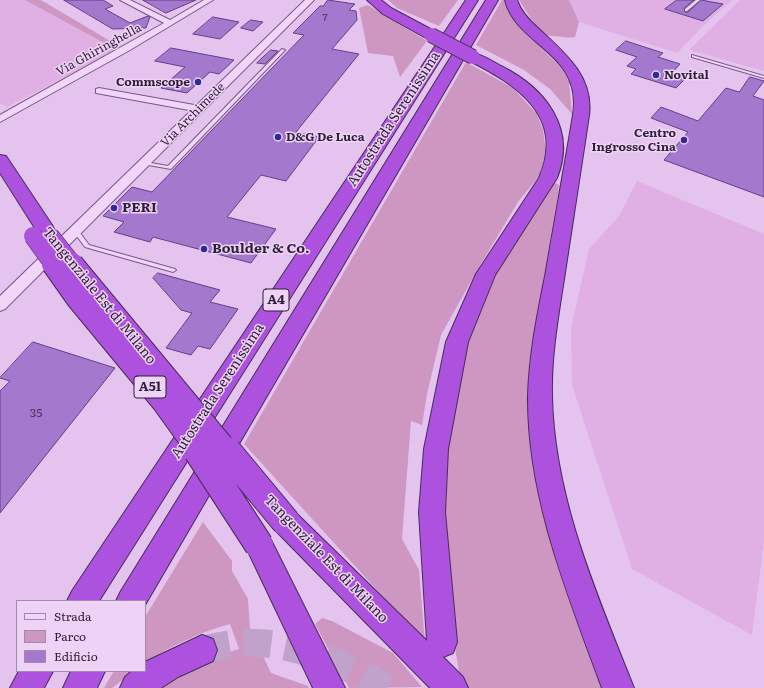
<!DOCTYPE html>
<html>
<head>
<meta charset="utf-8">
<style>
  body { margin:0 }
  #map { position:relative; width:764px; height:688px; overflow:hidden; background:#e5c3ef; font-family:Literata,serif }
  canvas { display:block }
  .legend { position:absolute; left:16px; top:600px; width:130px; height:72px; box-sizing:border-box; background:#efd3f6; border:1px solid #a18baa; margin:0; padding:5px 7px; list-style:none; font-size:12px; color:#2d1e39 }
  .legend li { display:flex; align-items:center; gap:8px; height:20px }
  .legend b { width:20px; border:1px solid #a18baa }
</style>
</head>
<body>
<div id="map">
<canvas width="764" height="688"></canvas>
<ul class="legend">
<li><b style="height:5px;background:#f2d6f9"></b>Strada</li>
<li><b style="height:11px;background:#cd97c2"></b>Parco</li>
<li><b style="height:11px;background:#a378cd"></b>Edificio</li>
</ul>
</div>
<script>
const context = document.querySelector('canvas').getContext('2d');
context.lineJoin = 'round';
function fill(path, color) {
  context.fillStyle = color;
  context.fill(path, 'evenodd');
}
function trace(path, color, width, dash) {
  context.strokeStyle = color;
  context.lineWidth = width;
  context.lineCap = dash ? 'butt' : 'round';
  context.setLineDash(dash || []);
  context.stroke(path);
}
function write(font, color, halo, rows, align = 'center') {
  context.font = font + ' Literata,serif';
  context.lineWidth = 3;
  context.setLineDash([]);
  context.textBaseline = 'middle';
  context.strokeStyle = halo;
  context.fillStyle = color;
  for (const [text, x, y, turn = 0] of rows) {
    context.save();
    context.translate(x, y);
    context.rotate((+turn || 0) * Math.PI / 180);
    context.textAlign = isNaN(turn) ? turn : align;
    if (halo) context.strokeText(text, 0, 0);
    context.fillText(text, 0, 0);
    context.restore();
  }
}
fill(new Path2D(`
  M0,0h25l92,50 -110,57 -7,-4z
  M567,0h165l-27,24 -28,29 -98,-31z
  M740,0h24v71l-75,-21z
  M637,181l127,53v307l-12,94 -120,-66 -60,-184 -1,-57 18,-79 30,-33z`), '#e0b0e4');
fill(new Path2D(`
  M25,0h16l81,48 -5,2z
  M388,0h70l-19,26 -42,-18z
  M502,0h4l17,29 41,42 5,11 3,32 -22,-25 -26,-19 -48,-25z
  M519,0h50l10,22 -4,15c-10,2 -19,-2 -29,-1l-15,-17z
  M368,5l59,36 -27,36 -7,-21 -25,-3 -9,-45z
  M466,62l47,26 24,26 6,16 3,22 -6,23 -22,27 -39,65 -38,68 -14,59 -5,31 -11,-4 -9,118 17,31 6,73 -181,-199z
  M554,182l5,3 -1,9 -29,171 1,80 10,57 14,49 49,137h-137l-5,-5 -14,-82 -4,-38 7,-172 43,-119z
  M203,522l29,39v10l16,28 2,29 21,45 37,13 1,2h-149l35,-25 44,-14 -9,-25c-30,8 -59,22 -85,39v-46z
  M322,618l10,3 61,32 29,34 -73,1 -34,-64z
  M114,671h20l-22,17h-8z`), '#cd97c2');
const building = new Path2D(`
  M64,0h39l10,6 -8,3 25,14 18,-7 2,1 -4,11 -33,1z
  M143,0h53l-30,13z
  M328,0l27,4 -6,6 7,1 1,9 -25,29 27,5 -63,78 23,5 -33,44 -25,-6 -34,42 49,12 -25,34 -98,-26 -3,5 -36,-10 10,-10 -21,-6 29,-29 20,5 152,-157 -11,-2 27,-27h3z
  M677,0h17l-10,8 1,4h3l13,-12 22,4 -20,17 -38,-12z
  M213,17l26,5 -19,17 -27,-5z
  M251,20l12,2 -10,9 -12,-3z
  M626,41l37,12 -5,4 22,7 -9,10 14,5 -9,9 -45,-14 5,-5 -9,-3 10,-9 -21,-7z
  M171,48l63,12 -15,14 -9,-2 -23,21 -26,-5 24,-21 -30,-6z
  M271,50l7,1 -13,13 -8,-1z
  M750,77l14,4 -11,15 11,4v97l-100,-37 24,-28 -37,-14 10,-11 37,14 28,-33 13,4z
  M158,273l62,17 -10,12 28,7 -28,40 -12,-3 -7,9 -25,-7 26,-35 -11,-3 -28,-32z
  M33,342l82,26 -115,145v-122l10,-10 -10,-3z`);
fill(building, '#a378cd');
trace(building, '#623f89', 1);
trace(new Path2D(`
  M202,650c13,-3 26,-6 39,-7 51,-3 103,21 146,45`), '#c0a2cb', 28, [28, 14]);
const service = new Path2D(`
  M696,0h4l-13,11h-2v-2z
  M282,49l3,1 -114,119 -28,-5v-1l2,-1 23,4z
  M692,55l72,21v2l-72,-21z
  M76,229l2,1 11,15 86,24 1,1 -3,2 -88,-25 -12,-16z`);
const minor = new Path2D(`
  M120,0h10l40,20 34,-20h9l-83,50 -130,72v-7l164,-92z
  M99,88l101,18 5,3 -5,3 -104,-19v-4z`);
const tertiary = new Path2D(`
  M305,0h9l-309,309 -5,2v-15z`);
const motorway = new Path2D(`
  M367,0h14l10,8 45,24 2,3 -2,3h-10l-43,-24z
  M466,0h12l-379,601h-32l5,-10z
  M486,0h12l-353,605v-4h-29l5,-10z
  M505,0h12c4,12 13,21 22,29 26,24 55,48 50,86 -8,55 -17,110 -25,164 -6,39 -13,78 -12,117 2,102 45,199 82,292h-32c-34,-93 -75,-191 -74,-292 1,-40 9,-80 17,-120 9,-53 19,-107 28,-161 10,-63 -57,-69 -68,-115z
  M473,53c10,2 19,8 28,13 44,22 76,62 56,112l-62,97 -27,67 -20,107 -3,63 12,130 -4,11 -10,4 20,20 5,11h-38l-154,-157 -3,-9 3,-9 10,-4 10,4 131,128 -8,-129 5,-63 22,-107 30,-68 63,-96c27,-62 -22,-93 -71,-118l-2,-3 2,-3z
  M0,155l6,1 46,69 2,4 -2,4 -7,2 -7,-2 -38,-60z
  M259,532l10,4 76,152h-32l-68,-143 4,-9z
  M202,635l11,4 4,11 -4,11 -35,16 -17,11h-41l5,-11 7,-6h13v-9z
  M19,671h34l-9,17h-34z
  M71,671h34l-8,17h-34z`);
trace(service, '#775989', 2);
trace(minor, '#775989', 2);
trace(tertiary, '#775989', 2);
trace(motorway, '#442e57', 2);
fill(service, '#f2d6f9');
fill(minor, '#f2d6f9');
fill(tertiary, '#f2d6f9');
fill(motorway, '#ad52df');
const motorwayBridgeFar3 = new Path2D(`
  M431,35l42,22`);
const motorwayBridgeFar2 = new Path2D(`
  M33,236l21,29
  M50,236l23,29`);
const motorwayBridgeFar1 = new Path2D(`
  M53,264l24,34 86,104 36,50
  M72,264l156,188`);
const motorwayBridge = new Path2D(`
  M198,451l61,94
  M227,451l59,71`);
trace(motorwayBridgeFar3, '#442e57', 16, []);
trace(motorwayBridgeFar2, '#442e57', 19, []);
trace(motorwayBridgeFar1, '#442e57', 24, []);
trace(motorwayBridge, '#442e57', 30, []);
trace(motorwayBridgeFar3, '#ad52df', 14);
trace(motorwayBridgeFar2, '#ad52df', 18);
trace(motorwayBridgeFar1, '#ad52df', 22);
trace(motorwayBridge, '#ad52df', 28);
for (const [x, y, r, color] of [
  [656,75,4,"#312999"],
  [198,82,4,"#312999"],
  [278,137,4,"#312999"],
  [684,140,4,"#312999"],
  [114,208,4,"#312999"],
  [204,249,4,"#312999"]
]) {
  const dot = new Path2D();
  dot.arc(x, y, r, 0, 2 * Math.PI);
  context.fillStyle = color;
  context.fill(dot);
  trace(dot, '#efd3f6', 1.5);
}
write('10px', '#4a345e', null, [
  ["7",325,18]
]);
write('12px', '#2d1e39', '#efd3f6', [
  ["Via Ghiringhella",99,50,-29],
  ["Via Archimede",193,115,-45]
]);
write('bold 12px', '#2d1e39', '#efd3f6', [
  ["Novital",664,75],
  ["Commscope",190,82,"right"],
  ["Centro",676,133,"right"],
  ["Ingrosso Cina",676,147,"right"],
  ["D&G De Luca",286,137]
], 'left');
write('12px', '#4a345e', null, [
  ["35",36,413]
]);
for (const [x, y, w] of [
  [276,300,26],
  [150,387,32]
]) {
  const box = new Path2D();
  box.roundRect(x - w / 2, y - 11, w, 22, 3);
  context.fillStyle = '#efd3f6';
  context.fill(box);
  trace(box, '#2d1e39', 1);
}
write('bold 13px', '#2d1e39', null, [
  ["A4",276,300],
  ["A51",150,387]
]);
write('14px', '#2d1e39', '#efd3f6', [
  ["Autostrada Serenissima",394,119,-57],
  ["Tangenziale Est di Milano",99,296,51],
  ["Autostrada Serenissima",218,391,-57],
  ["Tangenziale Est di Milano",326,559,46]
]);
write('bold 14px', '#2d1e39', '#efd3f6', [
  ["PERI",122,208],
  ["Boulder & Co.",212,249]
], 'left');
</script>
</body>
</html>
